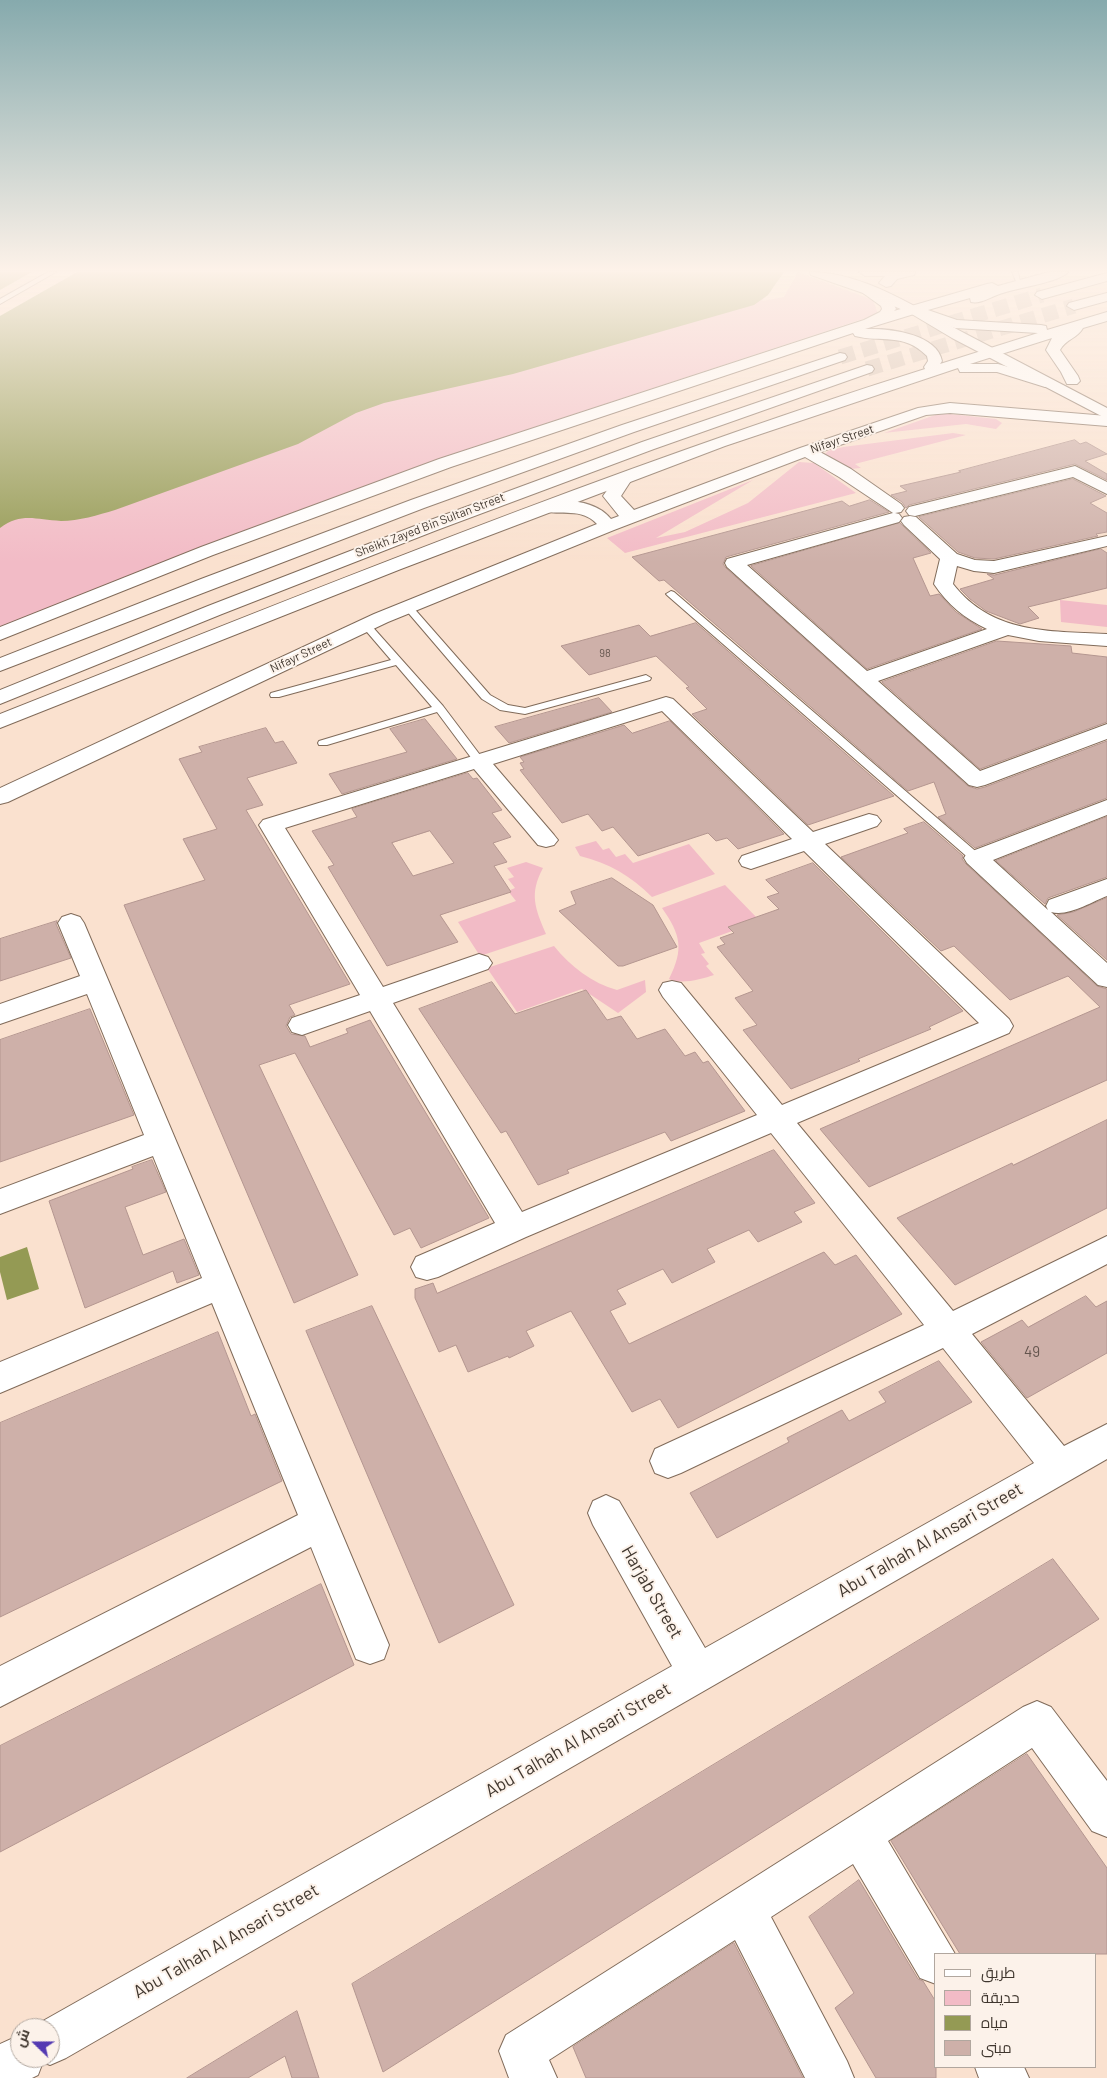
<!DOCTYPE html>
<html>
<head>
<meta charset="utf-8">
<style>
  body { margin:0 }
  #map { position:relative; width:1107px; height:2078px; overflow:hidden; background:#fae1cf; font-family:Barlow,Cairo,sans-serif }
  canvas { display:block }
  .legend { position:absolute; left:934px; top:1953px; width:162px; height:115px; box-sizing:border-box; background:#fcf2ea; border:1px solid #b1a79f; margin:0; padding:6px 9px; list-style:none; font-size:15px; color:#40372f }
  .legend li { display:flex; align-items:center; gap:10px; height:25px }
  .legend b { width:25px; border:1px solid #b1a79f }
  .north { position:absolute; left:10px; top:2018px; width:50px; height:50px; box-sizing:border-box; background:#fcf2ea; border:1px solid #b1a79f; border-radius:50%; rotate:292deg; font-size:14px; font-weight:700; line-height:20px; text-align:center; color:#40372f }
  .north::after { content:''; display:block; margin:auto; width:18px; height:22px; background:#543ab2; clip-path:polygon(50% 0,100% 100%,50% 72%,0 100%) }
</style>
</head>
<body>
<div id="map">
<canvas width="1107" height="2078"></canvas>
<ul class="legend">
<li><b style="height:6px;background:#fff"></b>طريق</li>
<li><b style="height:14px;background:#f2bbc6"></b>حديقة</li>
<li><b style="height:14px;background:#949a54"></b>مياه</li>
<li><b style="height:14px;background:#ceb0a9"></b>مبنى</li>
</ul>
<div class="north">ش</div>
</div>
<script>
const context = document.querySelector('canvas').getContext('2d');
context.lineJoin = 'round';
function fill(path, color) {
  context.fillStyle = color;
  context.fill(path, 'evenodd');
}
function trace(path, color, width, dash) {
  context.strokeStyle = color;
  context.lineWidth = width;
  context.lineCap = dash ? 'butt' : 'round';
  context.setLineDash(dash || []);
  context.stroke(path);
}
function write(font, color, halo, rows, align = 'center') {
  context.font = font + ' Barlow,sans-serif';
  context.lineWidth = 4;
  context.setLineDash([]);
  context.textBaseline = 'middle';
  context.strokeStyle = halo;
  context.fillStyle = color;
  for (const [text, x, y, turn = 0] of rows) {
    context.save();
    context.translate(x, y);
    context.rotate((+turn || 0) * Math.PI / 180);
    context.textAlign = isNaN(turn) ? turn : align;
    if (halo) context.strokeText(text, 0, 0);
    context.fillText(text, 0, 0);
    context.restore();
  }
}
fill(new Path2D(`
  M784,272l-22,29 22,-4 14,-25 75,28 5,14 -425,140 -273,101 -180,72v-125z
  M941,413l55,6 6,4 -6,6 -30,-5 -82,9z
  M953,433l13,2 -111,29 6,4 -11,1 -24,-11 -1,-4 3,-3 15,-4z
  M799,462l15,1 42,30 -231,60 -18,-15 146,-58 -97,58 29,-6 63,-29z
  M1060,600l47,5v22l-46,-5z
  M596,841l7,9 6,-2 7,9 9,-3 8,9 56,-19 26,30 -63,23c-21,-21 -43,-34 -72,-41l-5,-9z
  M526,862l17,6c-14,26 -8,40 3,66l-66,22 -22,-34 58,-21 -8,-10 7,-3 -7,-9 6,-2 -7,-9z
  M725,885l35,36 -61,22 6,10 -4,1 8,10 -3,2 8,9c-12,4 -33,10 -45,4 15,-30 12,-44 -7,-71z
  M554,946c17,21 38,37 63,44l28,-10 1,12 -28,21 -36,-24 -65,23 -30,-44z`), '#f2bbc6');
fill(new Path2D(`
  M0,272h32l-32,18z
  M77,272h707l-16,23 -14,10 -241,69 -129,29 -28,10 -58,31 -183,66c-17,5 -36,11 -54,11 -25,-1 -39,-9 -61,7v-212z
  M27,1247l12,42 -32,11 -7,-28v-15z`), '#949a54');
const building = new Path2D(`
  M1075,440l5,4 6,-2 21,12 -22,7 22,13v6l-32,-16 -166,41 -3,3 -4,-6 -11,-7 16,-4 -7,-5 61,-14 -2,-1z
  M1073,479l33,17 -16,7 17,10v19l-11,2 2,2 -104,23 -19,-1 -17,-6 -39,-35z
  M870,500l19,12 -163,45 -3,7 3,4 242,218 9,3 8,-2 122,-46v57l-132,50 -37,-31 8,-3 -12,-32 -26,9 -244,-211 -5,1 -27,-24 210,-56 7,5z
  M900,523l31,30 -18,5 17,38 9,-2 17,18 26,17 -115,40 -116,-103z
  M1101,549l6,4v35l-79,19 11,11 -19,6 -34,-13 -16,-12 -10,-10 34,-10 -7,-5 7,1z
  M696,623l198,173 -86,29 -116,-111 15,-5 -21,-21 3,-1 -33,-31 -67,19 -28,-29 78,-21 11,11z
  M997,641l74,5 1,7 35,4v65l-127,47 -98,-87z
  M599,698l13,14 -103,31 -14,-16z
  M425,719l32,40 -115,35 -13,-20 78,-22 -17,-23z
  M670,721l114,113 -46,15 -11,-11 -11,3 -8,-8 -70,23 -25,-29 -11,4 -14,-17 -26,9 -42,-53 4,-1 -4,-6 4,-1 -4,-5 104,-32 8,8z
  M266,728l9,15 8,-2 14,22 -50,15 16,27 -17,5 104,174 -61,21 6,10 -5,2 -4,9 5,8 14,2 5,11 38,-14 -2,-4 24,-9 119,198 -68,30 -11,-20 -16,7 -99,-182 -36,12 99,210 -64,28 -170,-398 81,-25 -22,-41 34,-10 -38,-70 23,-7 -3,-5z
  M468,773l5,6 4,-1 25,32 -10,3 19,24 -18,6 14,19 -13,4 17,26 -71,23 18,27 -71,24 -59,-99 6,-2 -22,-34 45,-14 -5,-8zM430,831l24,32 -41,13 -21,-33z
  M1107,817v60l-59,21 -3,6 -49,-43z
  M924,822l39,34 -1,3 4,5 131,122 10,3v91l-238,107 -49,-58 280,-122 -32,-31 -58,24 -56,-54 -13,5 -100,-94 67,-24 -4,-4z
  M813,863l150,148 -34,16 2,2 -73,30 2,2 -69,28 -48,-59 14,-5 -22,-27 18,-7 -36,-44 8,-3 -5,-6 14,-5 -6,-6 51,-18 -12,-12 12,-4 -13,-13z
  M612,878l41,27 24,42 -54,19h-5l-59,-55 17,-7 -5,-12z
  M1107,898v62l-50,-45 16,-3z
  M57,921l-1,3 15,34 -71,23v-42z
  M492,982l23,32 71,-24 21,30 14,-4 16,23 28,-10 20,27 10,-4 8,11 5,-2 37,50 -74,30 -6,-9 -98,38 2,3 -31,12 -32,-54 -5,2 -82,-124z
  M90,1009l44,106 -134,47v-122z
  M1107,1120v88l-152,77 -58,-67 115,-55 1,2z
  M774,1150l41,53 -21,9 8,10 -44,20 -9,-12 -42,19 8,13 -43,21 -9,-14 -46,21 9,14 -16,7 19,33 195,-92 11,13 21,-10 46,59 -224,114 -18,-29 -28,13 -61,-101 -45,20 8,15 -25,12 -1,-2 -40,16 -12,-27 -17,7 -24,-54v-9l18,-6 4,10z
  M152,1160l14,32 -41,15 18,48 41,-16 15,36 -22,8 -4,-12 -88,37 -36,-107 84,-32 -1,-2z
  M1086,1296l10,11 11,-6v52l-80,45 -46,-56 41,-22 6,7z
  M372,1306l142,299 -75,38 -133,-312z
  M218,1332l33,84 4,-2 27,67 -282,136v-194z
  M939,1361l33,41 -255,136 -27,-45 99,-51 -2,-4 55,-28 7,11 37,-19 -7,-10z
  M1053,1559l46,60 -716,453 -31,-88z
  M321,1584l33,81 -354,187v-106z
  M1027,1754l80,114v86h-147l-69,-113z
  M859,1880l59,99 5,2 13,21v76h-60l-41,-70 19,-15 -45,-76z
  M734,1943l69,135h-217l-13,-31z
  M297,2011l22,67h-27l-7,-22 -37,22h-61z`);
fill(building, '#ceb0a9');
trace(building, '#b49690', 1);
trace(new Path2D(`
  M840,357l202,-62
  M867,369l207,-63`), '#d5bfaf', 15, [15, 8]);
const service = new Path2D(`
  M48,272h8l-56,32v-5z
  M1012,272h6l2,9h-4z
  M671,591l3,1 306,263 2,3 -2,3h-8l-304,-265 -2,-2z
  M408,604l3,1 79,90 18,10 17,3 121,-33 5,3 -1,2 -125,34 -25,-4 -18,-11 -77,-90v-4z
  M366,622l3,1 74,83 40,53 2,2 -2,2h-8l-38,-51 -110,33h-8l-1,-2 1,-2 113,-34 -36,-42 -117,32h-8l-1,-2 1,-2 120,-33 -30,-35z`);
const minor = new Path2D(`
  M859,272h56l-1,3 -17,4 -6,7 -5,1 -7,-4 6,-7h-20z
  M950,403l157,13v10l-157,-13 -24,2 -106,37 31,17 50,35 3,4 -3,4 -6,1 4,1 3,4 -3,4 -152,43 120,106 120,-42c-23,-11 -39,-24 -53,-45l6,-25 -36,-34 -3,-4 3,-4 6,-1 6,1 41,37 18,6 19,1 113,-25v10l-113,27 -20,-2 -17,-5 -4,18c39,50 95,47 154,50v12l-68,-5 -31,-6 -130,46 102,90 127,-47v15l-122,46 -8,2 -8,-2 -242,-218 -2,-4 2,-4 166,-46 -54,-36 -34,-20 -191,73 -226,92 -380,180 -8,2v-16l374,-174 223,-90c-16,-17 -35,-8 -55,-13l-3,-4 3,-4c22,-5 54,-3 69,16l8,-3 -16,-20 15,-21h12l2,4 -11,17 13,14 166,-62 118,-40z
  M1075,466l32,16v12l-34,-17 -158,39 -6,-1 -3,-4 3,-4z
  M666,697l7,2 140,133 56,-18 8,2 4,5 -4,5 -52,18 184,175 4,7 -4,7 -212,90 156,188 154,-75v28l-135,70 92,112 43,-22v35l-1041,599 -16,7 -7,-3 -5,13 -6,3h-32v-34l20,-9v23h30v-30h-17l1,-2 638,-360 -79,-141 -5,-12 5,-12 13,-6 13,6 86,147 329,-185 -91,-115 -262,125 -13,5 -13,-5 -5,-12 5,-12 269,-124 -153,-192 -245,104 -88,40 -11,3 -11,-3 -5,-10 5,-10 79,-34 -125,-212 -68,24 -10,-3 -4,-7 4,-7 68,-23 -101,-170 4,-5zM662,711l130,128 -50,17 -3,5 3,5 9,3 53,-18 175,172 -197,82 -101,-122 -9,-2 -9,2 -4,7 4,7 94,118 -235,97 -129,-209 95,-34 4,-6 -4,-6 -9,-3 -96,33 -98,-159 189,-59 64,76 8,2 8,-2 4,-5 -4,-5 -61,-71z
  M1107,800v15l-114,45 55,50 -2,-4 3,-6 58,-21v17c-16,6 -39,21 -56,16l56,51v24l-9,-2 -131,-122 -3,-5 3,-5z
  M71,914l9,3 4,6 305,722 -5,14 -14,5 -14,-5 -45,-112 -311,160v-41l298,-151 -86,-212 -212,90v-31l202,-84 -49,-122 -153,58v-25l144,-54 -57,-141 -87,30v-20l80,-28 -22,-53 4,-6z
  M1037,1701l14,6 56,74v56l-15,-6 -60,-83 -144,93 67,113h-19v30l-16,-6 -67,-114 -82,53 76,144 7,17h-49l-70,-138 -186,120 8,18h-48l-10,-27 7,-16 517,-328z
  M975,2067h49l5,11h-50z`);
const tertiary = new Path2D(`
  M810,272c54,0 108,37 154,61 48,25 95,50 143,75v11l-155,-81 -42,-25 -47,-20 -52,-18z`);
const primary = new Path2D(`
  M1049,272h19c-9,11 -55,16 -71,23 -8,3 -17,9 -26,7l-1,-4 -42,12 29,10 84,5 5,1 1,4 60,-18v9l-24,7c-5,10 -17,11 -23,22l18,26 2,5 -3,3h-10l-6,-12 -15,-22 6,-12 -82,26h28l52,15 3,3 -3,3 -5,2 -48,-15h-37l-2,-4 -233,78 -324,123 -401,159v-14c306,-121 611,-246 925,-345l-1,-2 4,-6 -1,-5c-24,-24 -45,-13 -72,-20l-2,-3 -402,134 -238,88 -213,85v-13l201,-80 238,-88 425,-139 16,-8 2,-3 -1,-3 -18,-13 -2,-3 2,-3c12,-3 29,11 33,22l-2,2 93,-27 5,-1 6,3zM914,314l41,14 83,5 -98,31 2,-3c-5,-28 -55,-33 -77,-32z`);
const trunk = new Path2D(`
  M1107,273v8l-65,18 -7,-4 2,-3z
  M1107,293v8l-33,9 -7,-4 2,-3z
  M840,353l5,1 2,3 -2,3 -211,72 -210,76 -424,163v-13l201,-79 210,-79 211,-75z
  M867,365l5,1 2,3 -2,3 -218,77 -217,81 -215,84 -222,90v-14l208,-84 217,-84 217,-80z`);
trace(service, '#806b5a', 2);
trace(minor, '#806b5a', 2);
trace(tertiary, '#806b5a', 2);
trace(primary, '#806b5a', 2);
trace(trunk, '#806b5a', 2);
fill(service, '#fff');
fill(minor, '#fff');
fill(tertiary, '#fff');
fill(primary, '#fff');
fill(trunk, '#fff');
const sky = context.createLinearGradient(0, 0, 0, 563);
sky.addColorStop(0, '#86aaad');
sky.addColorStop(0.48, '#fdf2e9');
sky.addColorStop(1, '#fdf2e900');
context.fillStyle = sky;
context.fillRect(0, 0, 1107, 563);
write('11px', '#64554e', null, [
  ["98",605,653]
]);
write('12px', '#40372f', '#fcf2ea', [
  ["Nifayr Street",842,439,-19],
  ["Sheikh Zayed Bin Sultan Street",430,525,-21],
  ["Nifayr Street",301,655,-25]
]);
write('15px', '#64554e', null, [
  ["49",1032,1352]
]);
write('18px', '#40372f', '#fcf2ea', [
  ["Abu Talhah Al Ansari Street",930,1540,-30],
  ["Harjab Street",652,1592,60],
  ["Abu Talhah Al Ansari Street",578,1740,-30],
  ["Abu Talhah Al Ansari Street",226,1941,-30]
]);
</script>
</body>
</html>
